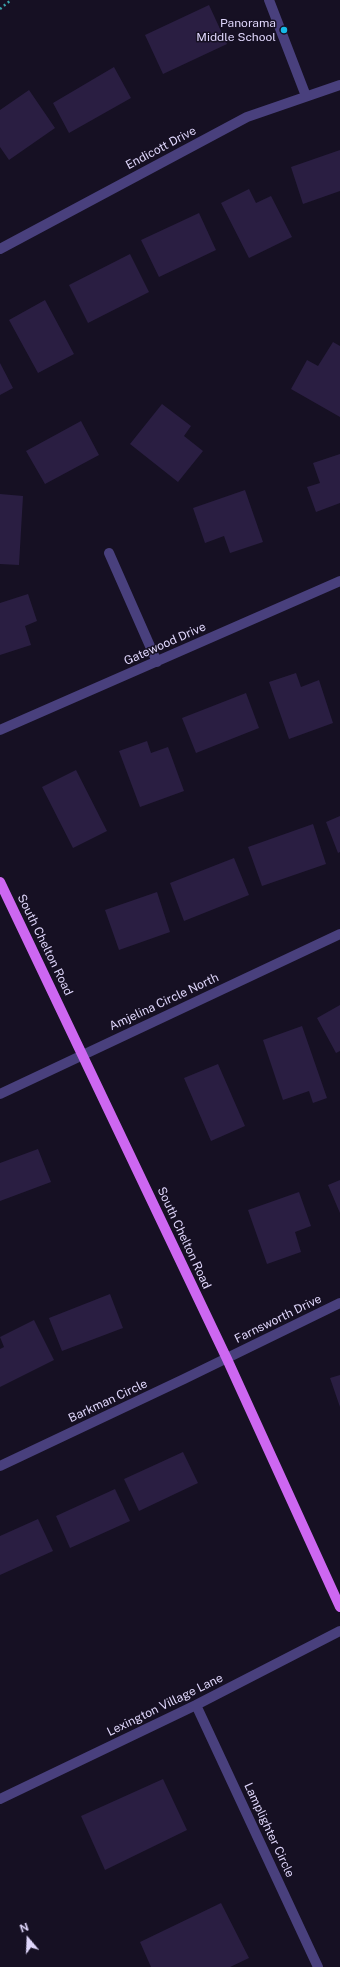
<!DOCTYPE html>
<html>
<head>
<meta charset="utf-8">
<style>
  body { margin:0 }
  #map { position:relative; width:340px; height:1967px; overflow:hidden; background:#161023; font-family:"Public Sans",sans-serif }
  canvas { display:block }
  .north { position:absolute; left:8px; top:1919px; width:40px; height:40px; -webkit-text-stroke:3px #161023; paint-order:stroke; rotate:341deg; font-size:11px; font-weight:700; line-height:16px; text-align:center; color:#dfd6fb }
  .north::after { content:''; display:block; margin:auto; width:14px; height:18px; background:#dfd6fb; clip-path:polygon(50% 0,100% 100%,50% 72%,0 100%) }
</style>
</head>
<body>
<div id="map">
<canvas width="340" height="1967"></canvas>
<div class="north">N</div>
</div>
<script>
const context = document.querySelector('canvas').getContext('2d');
context.lineJoin = 'round';
function fill(path, color) {
  context.fillStyle = color;
  context.fill(path, 'evenodd');
}
function trace(path, color, width, dash) {
  context.strokeStyle = color;
  context.lineWidth = width;
  context.lineCap = dash ? 'butt' : 'round';
  context.setLineDash(dash || []);
  context.stroke(path);
}
function write(font, color, halo, rows, align = 'center') {
  context.font = font + ' "Public Sans",sans-serif';
  context.lineWidth = 3;
  context.setLineDash([]);
  context.textBaseline = 'middle';
  context.strokeStyle = halo;
  context.fillStyle = color;
  for (const [text, x, y, turn = 0] of rows) {
    context.save();
    context.translate(x, y);
    context.rotate((+turn || 0) * Math.PI / 180);
    context.textAlign = isNaN(turn) ? turn : align;
    if (halo) context.strokeText(text, 0, 0);
    context.fillText(text, 0, 0);
    context.restore();
  }
}
fill(new Path2D(`
  M209,5l18,39 -64,30 -18,-39z
  M114,67l17,31 -62,35 -16,-30z
  M29,90l26,38 -46,32 -9,-13v-37z
  M340,150v41l-37,13 -12,-37z
  M249,189l7,14 15,-7 21,41 -43,21 -28,-55z
  M199,213l17,37 -57,27 -18,-37z
  M130,254l19,38 -61,31 -19,-38z
  M45,300l29,54 -36,19 -29,-53z
  M333,342l7,4v71l-49,-28 16,-29 11,6z
  M0,363l13,25 -13,7z
  M162,404l29,22 -7,10 19,15 -25,31 -48,-38z
  M81,421l18,34 -54,29 -19,-33z
  M340,454v49l-24,9 -9,-25 13,-4 -7,-20z
  M245,490l18,52 -33,11 -6,-17 -19,7 -12,-35z
  M0,494l23,2 -4,69 -19,-1z
  M28,594l9,27 -12,5 6,19 -31,10v-52z
  M296,673l5,14 18,-7 14,43 -44,16 -20,-57z
  M246,693l13,35 -63,25 -14,-35z
  M147,741l4,12 17,-6 16,44 -44,16 -21,-56z
  M76,770l31,61 -34,17 -31,-61z
  M340,816v36l-2,1 -12,-31z
  M313,824l13,40 -64,22 -14,-39z
  M234,858l15,37 -65,26 -14,-38z
  M157,892l13,40 -51,18 -14,-40z
  M340,1005v46l-4,2 -19,-35z
  M302,1026l25,72 -14,5 -4,-12 -26,9 -20,-60z
  M218,1064l27,62 -34,15 -27,-63z
  M38,1149l13,33 -51,19v-38z
  M340,1180v33l-12,-28z
  M299,1192l12,34 -16,6 6,20 -34,12 -19,-54z
  M110,1294l13,34 -61,23 -13,-33z
  M34,1320l20,40 -54,27v-38l4,-2 -4,-10z
  M340,1375v32l-10,-29z
  M183,1452l15,31 -59,28 -15,-32z
  M115,1489l15,32 -60,27 -14,-32z
  M38,1519l15,32 -53,24v-39z
  M163,1779l24,51 -82,40 -24,-54z
  M221,1903l28,55 -19,9h-79l-11,-25z`), '#2a1e42');
trace(new Path2D(`
  M0,9l11,-9`), '#3aa4ab', 2.5, [2, 3]);
trace(new Path2D(`
  M269,0l37,96
  M0,249l247,-132 93,-32
  M109,553l48,109
  M0,730l340,-149
  M0,1094l340,-160
  M0,1466l184,-87 156,-76
  M196,1705l122,262
  M0,1799l196,-94 144,-74`), '#49407d', 10);
trace(new Path2D(`
  M0,882l227,477 113,248`), '#cd67f1', 10);
for (const [x, y, r, color] of [
  [284,30,4,"#16bae7"]
]) {
  const dot = new Path2D();
  dot.arc(x, y, r, 0, 2 * Math.PI);
  context.fillStyle = color;
  context.fill(dot);
  trace(dot, '#161023', 1.5);
}
write('12px', '#dfd6fb', '#161023', [
  ["Panorama",276,23],
  ["Middle School",276,37]
], 'right');
write('12px', '#dfd6fb', '#161023', [
  ["Endicott Drive",161,148,-28],
  ["Gatewood Drive",165,644,-24],
  ["South Chelton Road",45,945,64],
  ["Amjelina Circle North",164,1002,-25],
  ["South Chelton Road",184,1238,65],
  ["Farnsworth Drive",278,1319,-26],
  ["Barkman Circle",108,1401,-25],
  ["Lexington Village Lane",165,1705,-26],
  ["Lamplighter Circle",269,1830,65]
]);
</script>
</body>
</html>
